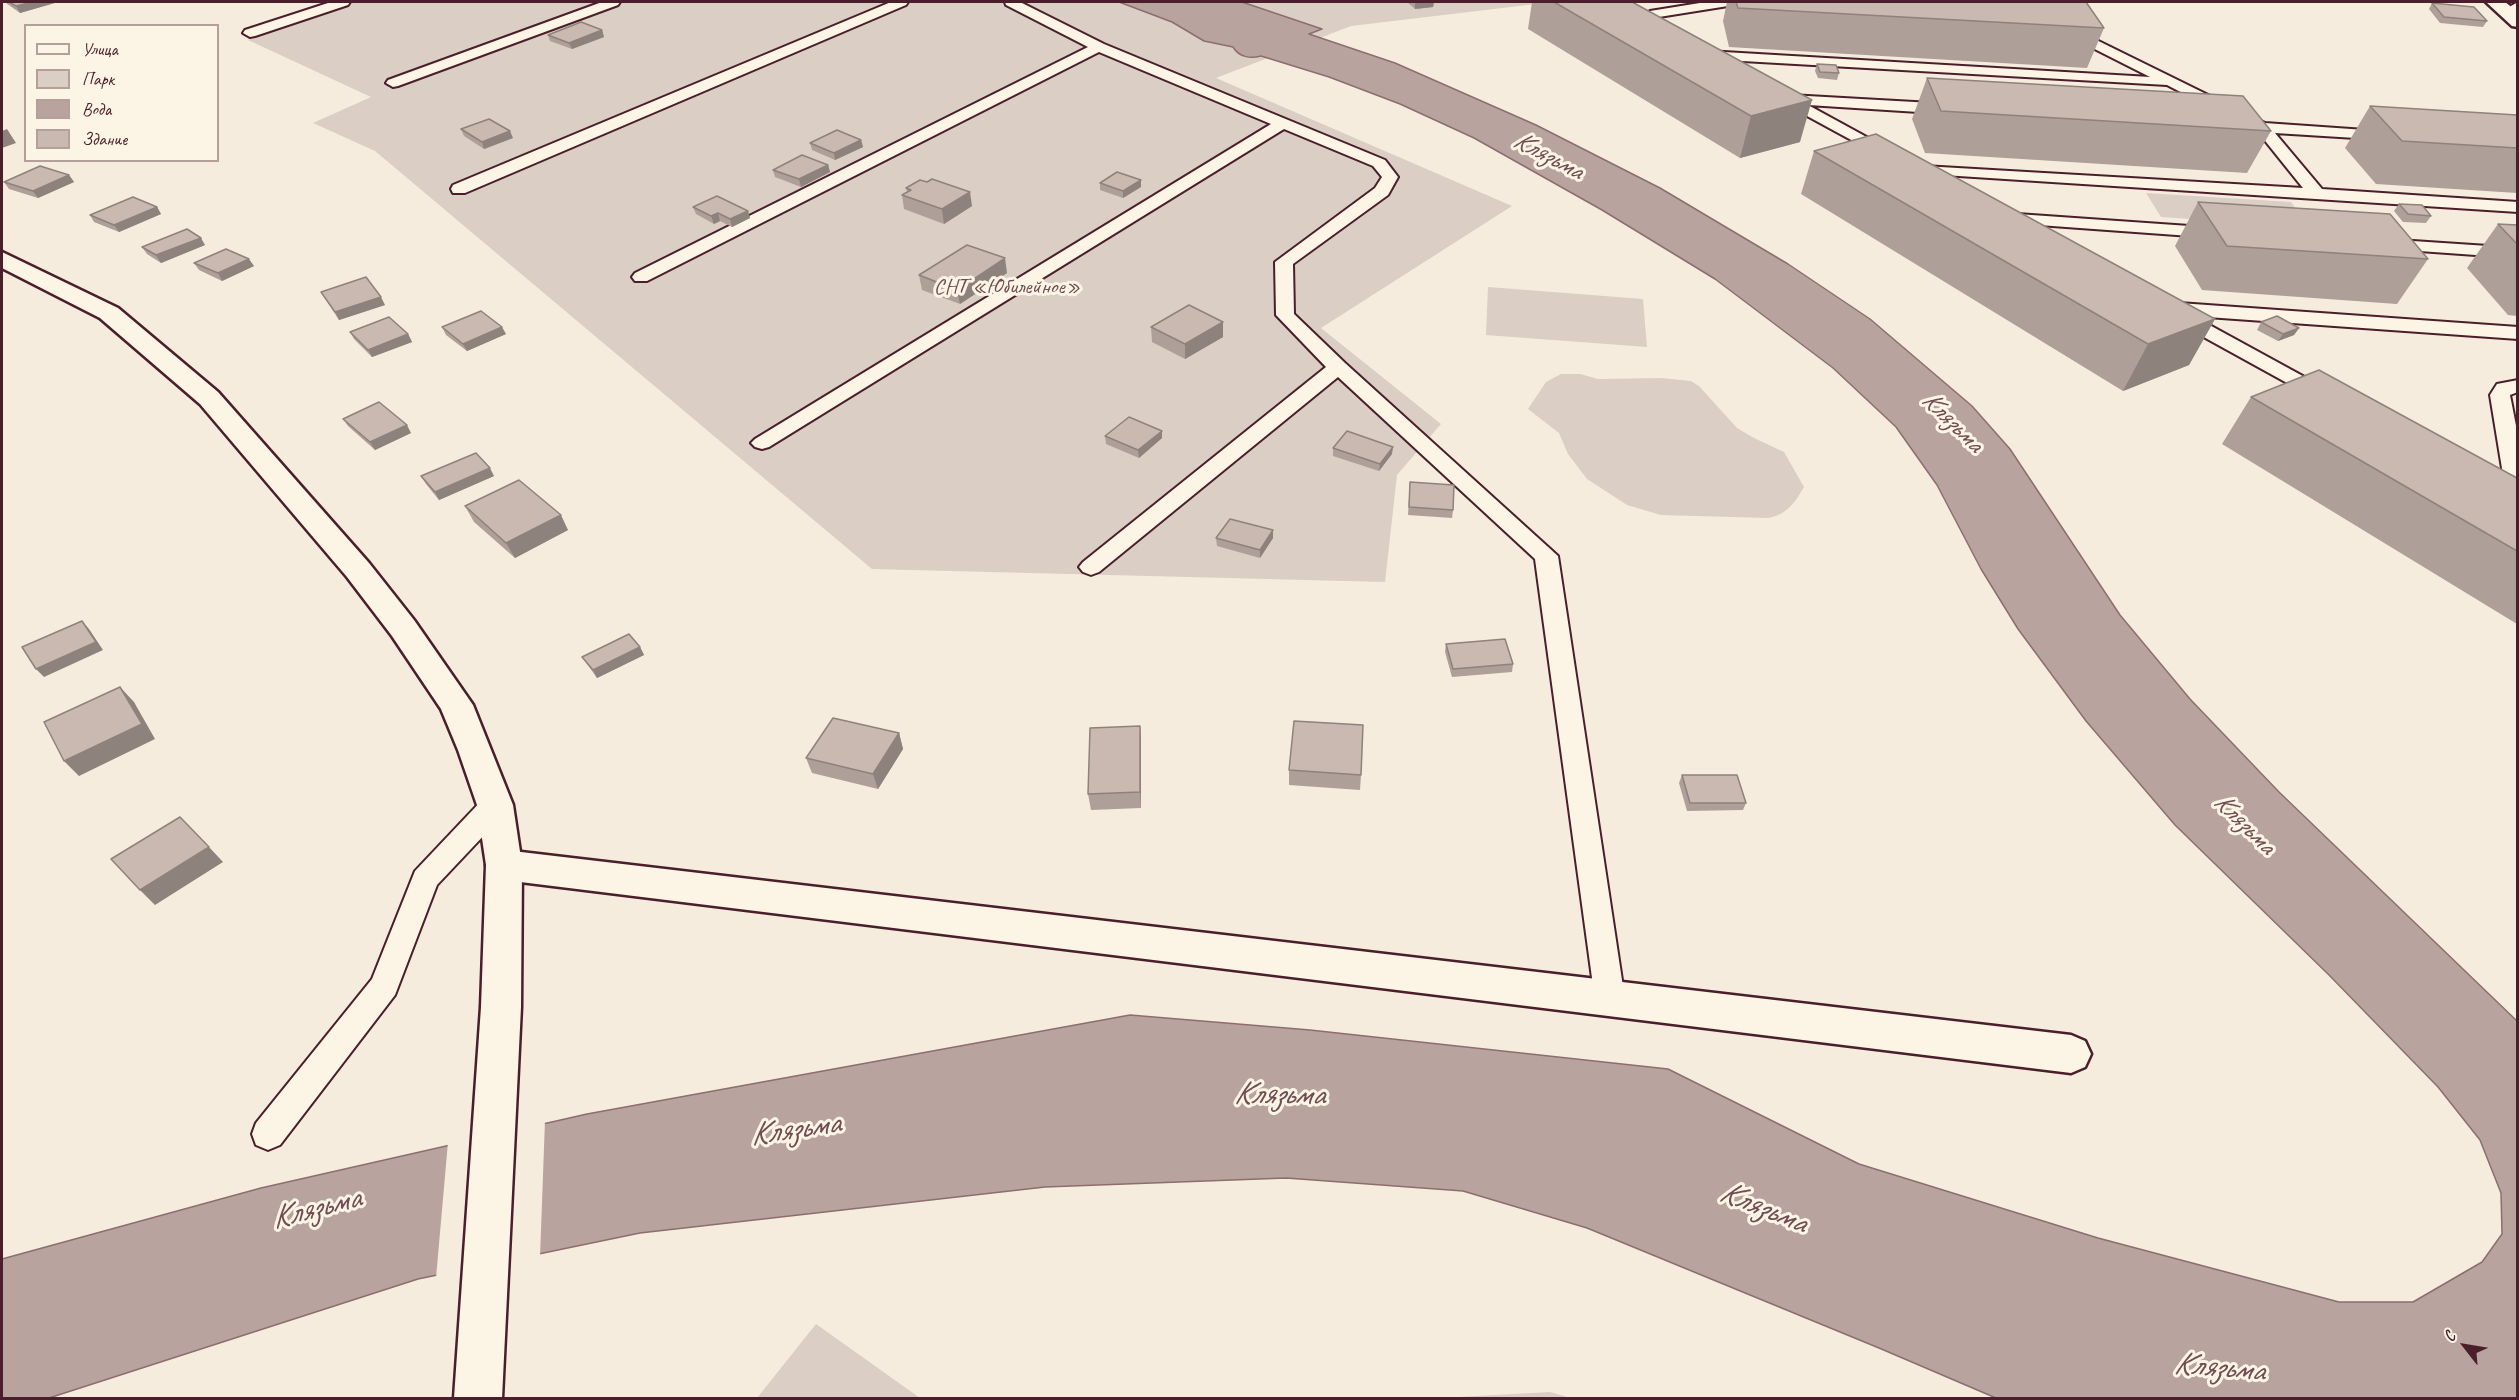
<!DOCTYPE html>
<html>
<head>
<meta charset="utf-8">
<style>
  body { margin:0 }
  #map { position:relative; width:2519px; height:1400px; overflow:hidden; background:#f5ecde; font-family:Caveat,sans-serif }
  canvas { display:block }
  .frame { position:absolute; inset:0; border:3px solid #4a1f2b; pointer-events:none }
  .legend { position:absolute; left:24px; top:24px; width:195px; height:138px; box-sizing:border-box; background:#fcf5e5; border:2px solid #b59f9b; margin:0; padding:8px 10px; list-style:none; font-size:18px; color:#4a1f2b }
  .legend li { display:flex; align-items:center; gap:12px; height:30px }
  .legend b { width:30px; border:2px solid #b59f9b }
  .north { position:absolute; left:2435px; top:1316px; width:60px; height:60px; -webkit-text-stroke:4px #fcf5e5; paint-order:stroke; rotate:301deg; font-size:16px; font-weight:700; line-height:24px; text-align:center; color:#4a1f2b }
  .north::after { content:''; display:block; margin:auto; width:21px; height:27px; background:#4a1f2b; clip-path:polygon(50% 0,100% 100%,50% 72%,0 100%) }
</style>
</head>
<body>
<div id="map">
<canvas width="2519" height="1400"></canvas>
<div class="frame"></div>
<ul class="legend">
<li><b style="height:8px;background:#fcf5e5"></b>Улица</li>
<li><b style="height:16px;background:#dbcec4"></b>Парк</li>
<li><b style="height:16px;background:#b8a39e"></b>Вода</li>
<li><b style="height:16px;background:#cab9b1"></b>Здание</li>
</ul>
<div class="north">С</div>
</div>
<script>
const context = document.querySelector('canvas').getContext('2d');
context.lineJoin = 'round';
function fill(path, color) {
  context.fillStyle = color;
  context.fill(path, 'evenodd');
}
function trace(path, color, width, dash) {
  context.strokeStyle = color;
  context.lineWidth = width;
  context.lineCap = dash ? 'butt' : 'round';
  context.setLineDash(dash || []);
  context.stroke(path);
}
function write(font, color, halo, rows, align = 'center') {
  context.font = font + ' Caveat,sans-serif';
  context.lineWidth = 6;
  context.setLineDash([]);
  context.textBaseline = 'middle';
  context.strokeStyle = halo;
  context.fillStyle = color;
  for (const [text, x, y, turn = 0] of rows) {
    context.save();
    context.translate(x, y);
    context.rotate((+turn || 0) * Math.PI / 180);
    context.textAlign = isNaN(turn) ? turn : align;
    if (halo) context.strokeText(text, 0, 0);
    context.fillText(text, 0, 0);
    context.restore();
  }
}
fill(new Path2D(`
  M355,2h1198l-202,24 -135,52 296,128 -191,122 120,96 -44,51 -12,107 -513,-13 -497,-418 -62,-28 58,-26 -123,-57z
  M2146,193l145,9 18,25 -148,-10z
  M1488,287l155,12 4,48 -161,-12z
  M1561,374h19l18,5 63,-1 30,3 8,5 38,42 17,10 30,14 20,35c-9,16 -18,28 -36,31l-107,-3 -34,-10 -40,-26 -19,-25 -9,-21 -31,-24 18,-27z
  M816,1324l104,74h-163z
  M1550,1392l21,6h-132z`), '#dbcec4');
const water = new Path2D(`
  M1119,2h123l80,27 -13,5 86,29 141,62 124,63 128,76 82,55 102,87 38,43 110,166 70,84 89,93 238,229v377h-521l-117,-50 -292,-120 -124,-37 -177,-13 -241,9 -405,46 -222,46 -369,119h-47v-139l259,-71 326,-74 543,-99 180,15 358,39 191,95 239,74 241,64h74l69,-40 20,-28 -1,-41 -21,-53 -42,-53 -109,-112 -154,-150 -89,-104 -68,-92 -37,-60 -44,-84 -41,-58 -63,-59 -118,-89 -113,-69 -128,-72 -74,-34 -71,-27 -68,-21c-11,3 -22,1 -28,-9l-29,-6 -32,-19z`);
fill(water, '#b8a39e');
trace(water, '#8c6e70', 1.5);
fill(new Path2D(`
  M545,1120l-5,137 -104,21 12,-136z`), '#f5ecde');
const service = new Path2D(`
  M331,2h19l-2,3 -93,31 -5,1 -7,-4 2,-3z
  M602,2h18l-2,3 -220,81 -5,1 -7,-4 2,-3z
  M891,2h17l-2,3 -441,188h-12l-2,-4 2,-4z
  M1005,2h15l84,42 281,116 13,17 -10,18 -95,69 1,50 51,49 213,193 67,444 -4,10 -11,4 -11,-4 -4,-10 -60,-441 -197,-182 -239,195 -8,3 -8,-3 -4,-5 4,-5 243,-195 -50,-52 -1,-53 100,-74 7,-11 -9,-11 -89,-37 -515,318 -7,2 -7,-2 -4,-4 4,-4 516,-315 -172,-72 -452,229h-12l-3,-4 3,-4 453,-226 -82,-42z
  M1706,2l62,1 -7,4 -33,-1 -69,11 -3,4 19,13 -7,4 -22,-11 -5,-8 9,-8z
  M2518,2v20h-9l-2,-3 4,-13z
  M2068,26l197,97 129,9 2,3 -2,3 -6,2 -113,-7 47,56 196,13v10l-606,-39 -6,-2 -2,-3 2,-3 397,23 -45,-56 -11,-2 -1,-4 -79,-41 -460,-26 -7,-4 7,-4 443,26 -87,-44 -2,-3z
  M1779,90l11,5 160,9 8,5 -8,5 -142,-9 86,47 2,3 -8,5 -114,-62 -3,-3 3,-3z
  M2003,213l215,15 6,1 3,4 -3,4 -6,1 -221,-16 -3,-4 3,-4z
  M2383,239l135,9v10l-141,-10 -3,-4 3,-4z
  M2165,302l353,25v12l-325,-23 139,76 3,4 -3,4h-14l-147,-81 -2,-5 -11,-2 -2,-4 2,-4z
  M2518,380v12l-8,3 8,41v70l-8,-2 -3,-5 -17,-104 7,-11z
  M495,794l10,3 4,8 -4,8 -68,72 -42,110 -115,150 -12,5 -12,-5 -4,-11 4,-11 116,-144 43,-108 70,-74z`);
const minor = new Path2D(`
  M2486,2h19l13,10v15l-6,-1z
  M504,850l1567,185 14,6 6,13 -6,13 -14,6 -1567,-193 -13,-4 -5,-11 5,-11z`);
const secondary = new Path2D(`
  M2,252l116,56 100,84 151,171 45,57 59,85 40,100 9,60 -1,142 -19,391h-48l27,-391 5,-142 -9,-60 -19,-55 -17,-41 -49,-73 -45,-59 -147,-173 -100,-86 -98,-50z`);
trace(service, '#4a1f2b', 4);
trace(minor, '#4a1f2b', 5);
trace(secondary, '#4a1f2b', 5);
fill(service, '#fcf5e5');
fill(minor, '#fcf5e5');
fill(secondary, '#fcf5e5');
fill(new Path2D(`
  M5,2h53l-38,11 -14,-10z
  M1407,2h27l-1,5 -18,2z
  M1532,2h100l168,140 -60,16 -212,-129z
  M1727,2h359l18,26 -17,40 -358,-21 -6,-26z
  M2432,3l55,18 -4,6 -43,-4 -11,-14z
  M602,30l2,7 -32,12 -22,-8 -2,-6z
  M1817,64l22,9 -2,7 -19,-2 -3,-7z
  M1927,78l344,53 -24,42 -322,-20 -13,-34z
  M2370,106l147,9v78l-141,-9 -31,-36z
  M461,129l52,9 -29,11 -20,-13z
  M861,140l2,7 -28,13 -23,-10 -2,-7z
  M1814,151l401,168 -26,46 -66,26 -322,-197z
  M828,165l2,7 -29,15 -26,-10 -2,-7z
  M69,175l5,7 -36,16 -29,-9 -5,-7z
  M1141,180v7l-18,11 -23,-8v-7z
  M906,188l66,18 -28,18 -40,-15 -2,-14 5,-3z
  M2198,202l230,57 -31,45 -195,-14 -27,-44z
  M2399,204l32,12 -5,7 -23,-1 -9,-11z
  M157,207l4,7 -42,18 -25,-10 -4,-7z
  M693,207l55,4 2,7 -18,9 -12,-6 -6,3 -18,-10z
  M2498,224l19,1v91l-9,-1 -41,-47z
  M205,245l-44,18 -14,-9 -5,-7z
  M194,263l60,3 -32,15 -23,-11z
  M1007,273l-47,31 -38,-14 -3,-15z
  M321,292l64,13 -46,15z
  M1223,322v15l-38,22 -33,-17 -1,-15z
  M2261,322l38,6 -5,7 -16,6 -21,-11z
  M442,327l64,7 -39,17 -21,-16z
  M350,332l58,2 4,8 -40,15 -18,-18z
  M2251,397l266,81v146l-295,-180z
  M343,419l68,14 -36,17 -27,-24z
  M1105,436l57,2 -23,20 -33,-14z
  M1333,448l59,6 -13,17 -46,-15z
  M421,476h73l-55,24 -13,-16z
  M1410,482l43,28 -1,8 -44,-3z
  M465,506l103,24 -53,28 -41,-36z
  M1216,538h57l-13,20 -43,-12z
  M1446,644l67,20 -1,8 -60,5 -7,-25z
  M640,647l4,8 -47,23 -15,-21z
  M1140,726l1,15v67l-50,2 -3,-16z
  M899,733l4,16 -25,40 -66,-16 -6,-15z
  M1289,770l72,5 -1,15 -71,-5z
  M1682,775l64,28 -3,7 -56,1 -8,-28z`), '#ae9f98');
fill(new Path2D(`
  M33,2h25l-38,11 -4,-7z
  M1427,2h7l-1,5 -18,2v-6z
  M602,30l2,7 -32,12 -3,-6z
  M1812,100l-12,42 -60,16 11,-42z
  M7,129l9,14 -14,5v-17z
  M510,131l3,7 -29,11 -2,-7z
  M861,140l2,7 -28,13 -1,-7z
  M828,165l2,7 -29,15 -2,-8z
  M69,175l5,7 -36,16 -5,-7z
  M1141,180v7l-18,11v-7z
  M970,192l2,14 -28,18 -2,-15z
  M157,207l4,7 -42,18 -5,-7z
  M748,211l2,7 -18,9 -2,-8z
  M718,213l2,8 -6,3 -3,-8z
  M201,238l4,7 -44,18 -5,-8z
  M1005,258l2,15 -47,31 -3,-14z
  M249,259l5,7 -32,15 -4,-8z
  M381,297l4,8 -46,15 -4,-8z
  M2215,319l-26,46 -66,26 25,-47z
  M1223,322v15l-38,22v-15z
  M502,327l4,7 -39,17 -4,-7z
  M2299,328l-5,7 -16,6 5,-7z
  M408,334l4,8 -40,15 -4,-7z
  M407,425l4,8 -36,17 -5,-8z
  M1162,431v7l-23,20 -1,-8z
  M1393,447l-1,7 -13,17 1,-7z
  M490,468l4,8 -55,24 -4,-8z
  M561,515l7,15 -53,28 -9,-15z
  M1273,530v8l-13,20v-8z
  M82,621l7,8 14,21 -59,27 -8,-8z
  M640,647l4,8 -47,23 -4,-8z
  M120,687l14,15 21,37 -76,37 -15,-15z
  M1140,726l1,15v67l-1,-16z
  M899,733l4,16 -25,40 -5,-15z
  M209,847l14,15 -68,43 -15,-15z`), '#8d827c');
const building = new Path2D(`
  M9,2h24l-17,4z
  M1554,2h78l180,98 -61,16z
  M1736,2h350l18,26 -366,-20z
  M2432,3l42,4 13,14 -43,-4z
  M581,22l21,8 -33,13 -21,-8z
  M1817,64l19,1 3,8 -19,-1z
  M1927,78l316,18 28,35 -330,-20z
  M2370,106l147,9v33l-115,-7z
  M489,119l21,12 -28,11 -21,-13z
  M837,130l24,10 -27,13 -24,-10z
  M1876,134l339,185 -67,25 -334,-193z
  M802,155l26,10 -29,14 -26,-9z
  M40,166l29,9 -36,16 -29,-9z
  M1117,172l24,8 -18,11 -23,-8z
  M932,179l38,13 -28,17 -40,-14 9,-5 -5,-2 14,-8 7,2z
  M717,196l31,15 -18,8 -12,-6 -7,3 -18,-9z
  M133,197l24,10 -43,18 -24,-10z
  M2198,202l192,12 38,45 -201,-13z
  M2399,204l23,1 9,11 -23,-2z
  M2498,224l19,1v19z
  M187,229l14,9 -45,17 -14,-8z
  M967,245l38,13 -48,32 -38,-15z
  M226,249l23,10 -31,14 -24,-10z
  M366,277l15,20 -46,15 -14,-20z
  M1189,305l34,17 -38,22 -34,-17z
  M481,311l21,16 -39,17 -21,-17z
  M2277,316l22,12 -16,6 -22,-12z
  M389,317l19,17 -40,16 -18,-18z
  M2319,370l198,108v73l-266,-154z
  M379,402l28,23 -37,17 -27,-23z
  M1129,417l33,14 -24,19 -33,-14z
  M1347,431l46,16 -13,17 -47,-16z
  M476,453l14,15 -55,24 -14,-16z
  M519,480l42,35 -55,28 -41,-37z
  M1410,482l44,3 -1,25 -44,-3z
  M1230,519l43,11 -13,20 -44,-12z
  M82,621l14,21 -60,27 -14,-22z
  M629,634l11,13 -47,23 -11,-13z
  M1505,639l8,25 -60,5 -7,-25z
  M120,687l22,37 -78,37 -20,-39z
  M833,718l66,15 -26,41 -67,-16z
  M1294,721l69,4 -2,50 -72,-5z
  M1140,726v66l-52,2 2,-66z
  M1682,775h55l9,28h-56z
  M180,817l29,30 -69,43 -29,-31z`);
fill(building, '#cab9b1');
trace(building, '#8d827c', 1.5);
write('22px', '#6e4b51', '#fcf5e5', [
  ["СНТ «Юбилейное»",1007,287]
]);
write('italic 27px', '#704d53', '#fcf5e5', [
  ["Клязьма",1548,156,28],
  ["Клязьма",1952,422,45],
  ["Клязьма",2244,824,45]
]);
write('italic 33px', '#704d53', '#fcf5e5', [
  ["Клязьма",1279,1095,1],
  ["Клязьма",795,1130,-8],
  ["Клязьма",1763,1208,22],
  ["Клязьма",316,1209,-14],
  ["Клязьма",2219,1368,5]
]);
</script>
</body>
</html>
